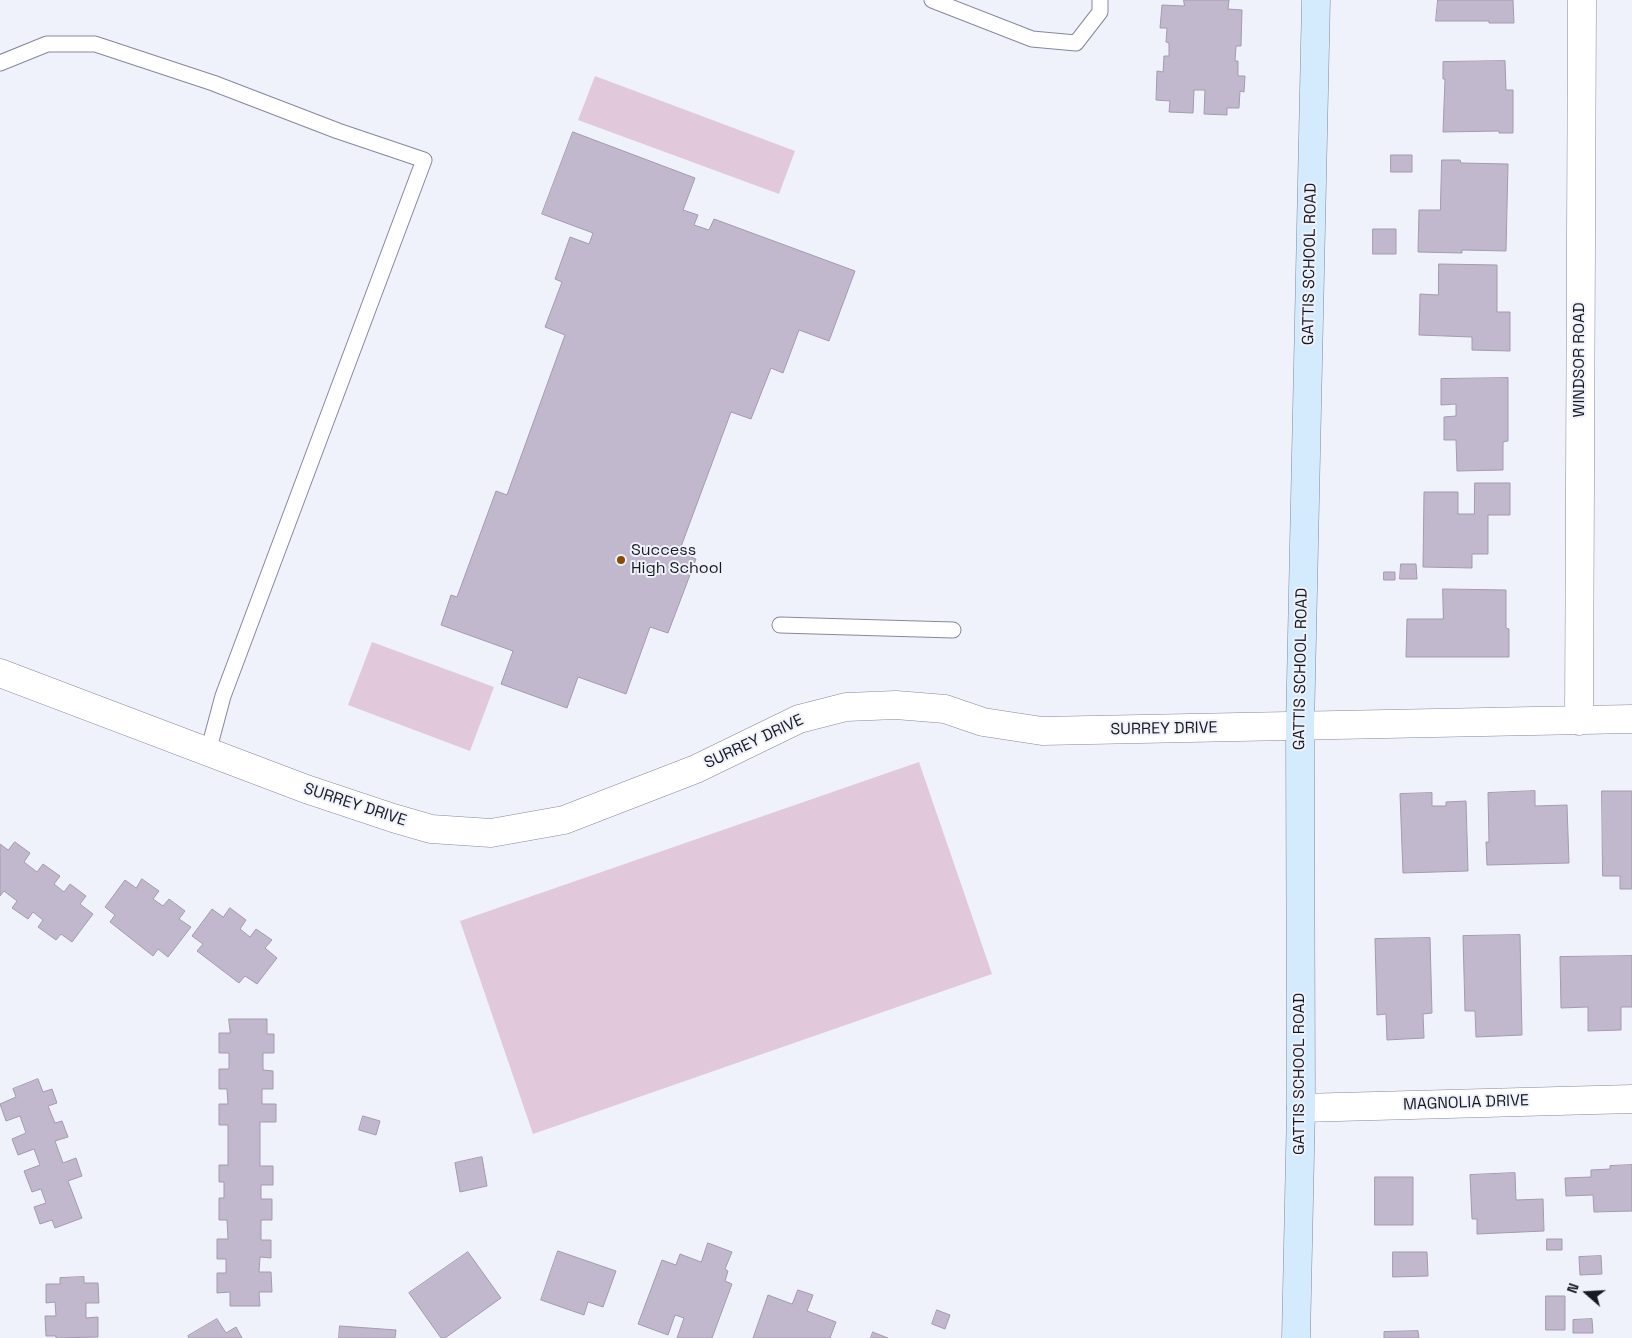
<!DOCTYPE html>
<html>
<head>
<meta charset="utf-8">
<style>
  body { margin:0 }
  #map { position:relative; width:1632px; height:1338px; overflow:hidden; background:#f0f2fb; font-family:"Space Grotesk",sans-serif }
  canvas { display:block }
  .north { position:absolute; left:1562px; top:1268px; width:50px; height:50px; -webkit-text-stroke:4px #f0f2fb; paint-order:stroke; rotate:289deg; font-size:14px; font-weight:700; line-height:20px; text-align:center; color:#181a22 }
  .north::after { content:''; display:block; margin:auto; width:18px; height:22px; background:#181a22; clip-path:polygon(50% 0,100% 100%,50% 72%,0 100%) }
</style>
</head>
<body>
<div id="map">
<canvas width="1632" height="1338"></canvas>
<div class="north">N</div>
</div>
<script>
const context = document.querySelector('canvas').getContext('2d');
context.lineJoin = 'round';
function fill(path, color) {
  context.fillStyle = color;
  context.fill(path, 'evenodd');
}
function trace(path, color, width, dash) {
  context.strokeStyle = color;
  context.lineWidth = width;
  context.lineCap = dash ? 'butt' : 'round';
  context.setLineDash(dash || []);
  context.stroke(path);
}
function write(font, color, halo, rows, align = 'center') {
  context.font = font + ' "Space Grotesk",sans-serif';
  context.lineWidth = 4;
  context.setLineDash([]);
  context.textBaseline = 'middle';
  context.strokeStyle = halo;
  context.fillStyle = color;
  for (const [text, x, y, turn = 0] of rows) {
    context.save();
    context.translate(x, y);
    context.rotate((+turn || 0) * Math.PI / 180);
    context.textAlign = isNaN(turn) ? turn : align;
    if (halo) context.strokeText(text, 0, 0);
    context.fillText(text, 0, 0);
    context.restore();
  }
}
fill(new Path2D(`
  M595,76l200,75 -16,43 -201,-74z
  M372,642l122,45 -24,64 -122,-46z
  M919,762l73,212 -459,160 -73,-213z`), '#e1c9db');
const building = new Path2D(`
  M1184,0h45l-1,9 14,1 -1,36h-5l-1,15h3v15h7l-1,16 -4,-1 -1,17h-12v7l-23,-1 1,-24h-11l-1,23 -24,-1 1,-11 -14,-1 1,-29 6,1 1,-16h5v-13l-3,-1 1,-14h-7l2,-23 22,1z
  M1438,0h75l1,23h-25v-2h-53z
  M1505,61l1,29h7v43h-14v-2l-56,1 2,-53h-2v-17z
  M573,132l122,46 -12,32 15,5 -4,10 15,5 5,-11 141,52 -26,70 -30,-11 -16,43 -12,-5 -20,51 -20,-7 -52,140 17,7 -28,74 -18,-6 -24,67 -48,-17 -11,31 -66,-24 12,-33 -72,-26 10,-30 6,2 39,-106 11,4 58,-160 -20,-8 17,-45 -7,-3 15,-42 19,7 4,-11 -51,-19z
  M1391,155h21v17h-21z
  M1442,160h18l1,3 47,1 -2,87 -44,-1v3l-44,-1 1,-42h21z
  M1373,229h23v25h-23z
  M1439,264l58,1v47h13v39l-38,-1v-13l-53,-2 1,-41 18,1z
  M1508,378v63l-5,1v28l-46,1 -1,-31h-12v-23l12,-1v-12l-15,1v-26z
  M1475,483h35v32h-22v39h-16v14l-49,-1 1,-75h34v22h16z
  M1401,564h15l1,15h-17z
  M1384,572h11v8h-11z
  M1443,589l63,1v38l3,1v28h-103l1,-38h36z
  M1535,791v15l32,-1 2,58 -82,2 -1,-23h3l-1,-49z
  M1602,791h30v98h-12v-13h-17z
  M1432,793v13h14v-4l20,-1 2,70 -65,2 -3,-79z
  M15,842l15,11 -6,9 13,10 6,-8 17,12 -6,8 10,8 6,-8 16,12 -6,8 13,10 -21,28 -11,-8 -5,6 -18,-13 5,-7 -10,-8 -5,7 -16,-11 5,-7 -13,-10 -4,5v-52l8,6z
  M142,879l17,12 -6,8 10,7 6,-7 16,12 -6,8 12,8 -23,30 -10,-8 -5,7 -43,-34 5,-7 -10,-8 20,-27 11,8z
  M230,908l16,12 -6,9 10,8 6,-8 16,11 -7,8 12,10 -20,26 -12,-8 -6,7 -42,-32 6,-7 -11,-8 20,-27 11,8z
  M1520,935l2,100 -46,2 -1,-26h-10l-2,-75z
  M1430,938l2,75 -9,1 1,24 -37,2 -1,-26 -9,1 -2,-76z
  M1632,956v51h-11v23l-33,1v-24l-27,1 -1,-51z
  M229,1019h38v15h7v19h-11v17l10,1v18h-11v15h14v18h-16v44h13v19h-12v14h11v21h-11v20h10v18l-11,-1 -1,15h12l1,20h-13l1,14h-30v-14l-13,1v-20h9v-14h-9v-20h11l-1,-19h-8v-22h5v-16h-5v-17h9v-40h-9v-21h9l-1,-15h-8v-20h10v-16h-10v-20h11z
  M38,1079l5,13 9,-3 5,14 -9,3 7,17 7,-2 6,16 -13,4 8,22 13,-5 6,18 -14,5 14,37 -27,10 -3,-8 -12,4 -6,-17 12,-4 -5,-14 -9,3 -8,-21 16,-6 -6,-16 -16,6 -6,-16 14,-6 -6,-17 -14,5 -6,-17 16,-7 -3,-8z
  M363,1116l17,5 -4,14 -17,-5z
  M482,1157l5,29 -27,6 -5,-29z
  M1632,1165v46l-38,1 -1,-17 -27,1 -1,-18 26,-1v-7l19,-1v-3z
  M1515,1173l1,27 27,-1 1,32 -67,3v-15h-5l-2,-44z
  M1375,1177h38v48h-38z
  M1547,1239h15v11h-15z
  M708,1243l24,9 -7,17 3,2 -3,10 7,3 -20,54h-35l7,-20 -9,-3 -7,20 -30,-11 24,-64 14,5 4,-11 21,8z
  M558,1251l58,20 -13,36 -15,-5 -4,13 -43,-15z
  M468,1252l33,46 -56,40h-4l-32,-45z
  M1393,1252h34l1,24 -35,1z
  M1601,1256l1,18 -22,1 -1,-18z
  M84,1277v6h14l1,20h-13v15l12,-1v20l-42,1v-2h-10l-1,-20h11l-1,-14 -9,1v-19h14v-6z
  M798,1290l15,5 -6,16 29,11 -6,16h-77l15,-43 24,9z
  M1546,1296h19v34h-19z
  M937,1310l13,5 -5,14 -13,-5z
  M217,1319l9,14 10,-6 6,11h-53l-1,-2z
  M1592,1319l1,14h-20v-13z
  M340,1326l56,4 -1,8h-56z
  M1418,1331l1,7h-35v-6z
  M873,1332l2,1 13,5h-17z`);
fill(building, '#c2b8ce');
trace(building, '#a39aaf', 1);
const service = new Path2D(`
  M932,0l100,39 44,4 24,-31v-12
  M0,63l47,-19h48l118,39 125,48 86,29 -201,536 -15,56
  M780,625l173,5`);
const minor = new Path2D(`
  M0,673l306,116 87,29 38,11 60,4 73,-13 132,-51 103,-50 47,-12 50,-2 49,4 38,13 59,9 590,-12
  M1579,721l3,-721
  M1301,1108l331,-9`);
const secondary = new Path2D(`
  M1296,1338l5,-230 -1,-381 16,-727`);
trace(service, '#84889d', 17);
trace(minor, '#84889d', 29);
trace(secondary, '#84889d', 29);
trace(service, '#fff', 15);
trace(minor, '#fff', 28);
trace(secondary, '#d4eafd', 28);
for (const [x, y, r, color] of [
  [621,560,5,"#864e00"]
]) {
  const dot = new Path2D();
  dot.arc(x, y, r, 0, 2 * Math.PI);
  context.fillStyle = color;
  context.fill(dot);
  trace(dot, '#f0f2fb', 2);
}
write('16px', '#181a22', '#f0f2fb', [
  ["GATTIS SCHOOL ROAD",1310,264,-89],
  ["WINDSOR ROAD",1580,360,-90],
  ["GATTIS SCHOOL ROAD",1301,669,-89],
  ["SURREY DRIVE",1164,729,-1],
  ["SURREY DRIVE",754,742,-25],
  ["SURREY DRIVE",355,805,18],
  ["GATTIS SCHOOL ROAD",1300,1074,-90],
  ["MAGNOLIA DRIVE",1466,1103,-2]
]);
write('16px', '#181a22', '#f0f2fb', [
  ["Success",631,551],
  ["High School",631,569]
], 'left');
</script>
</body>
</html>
